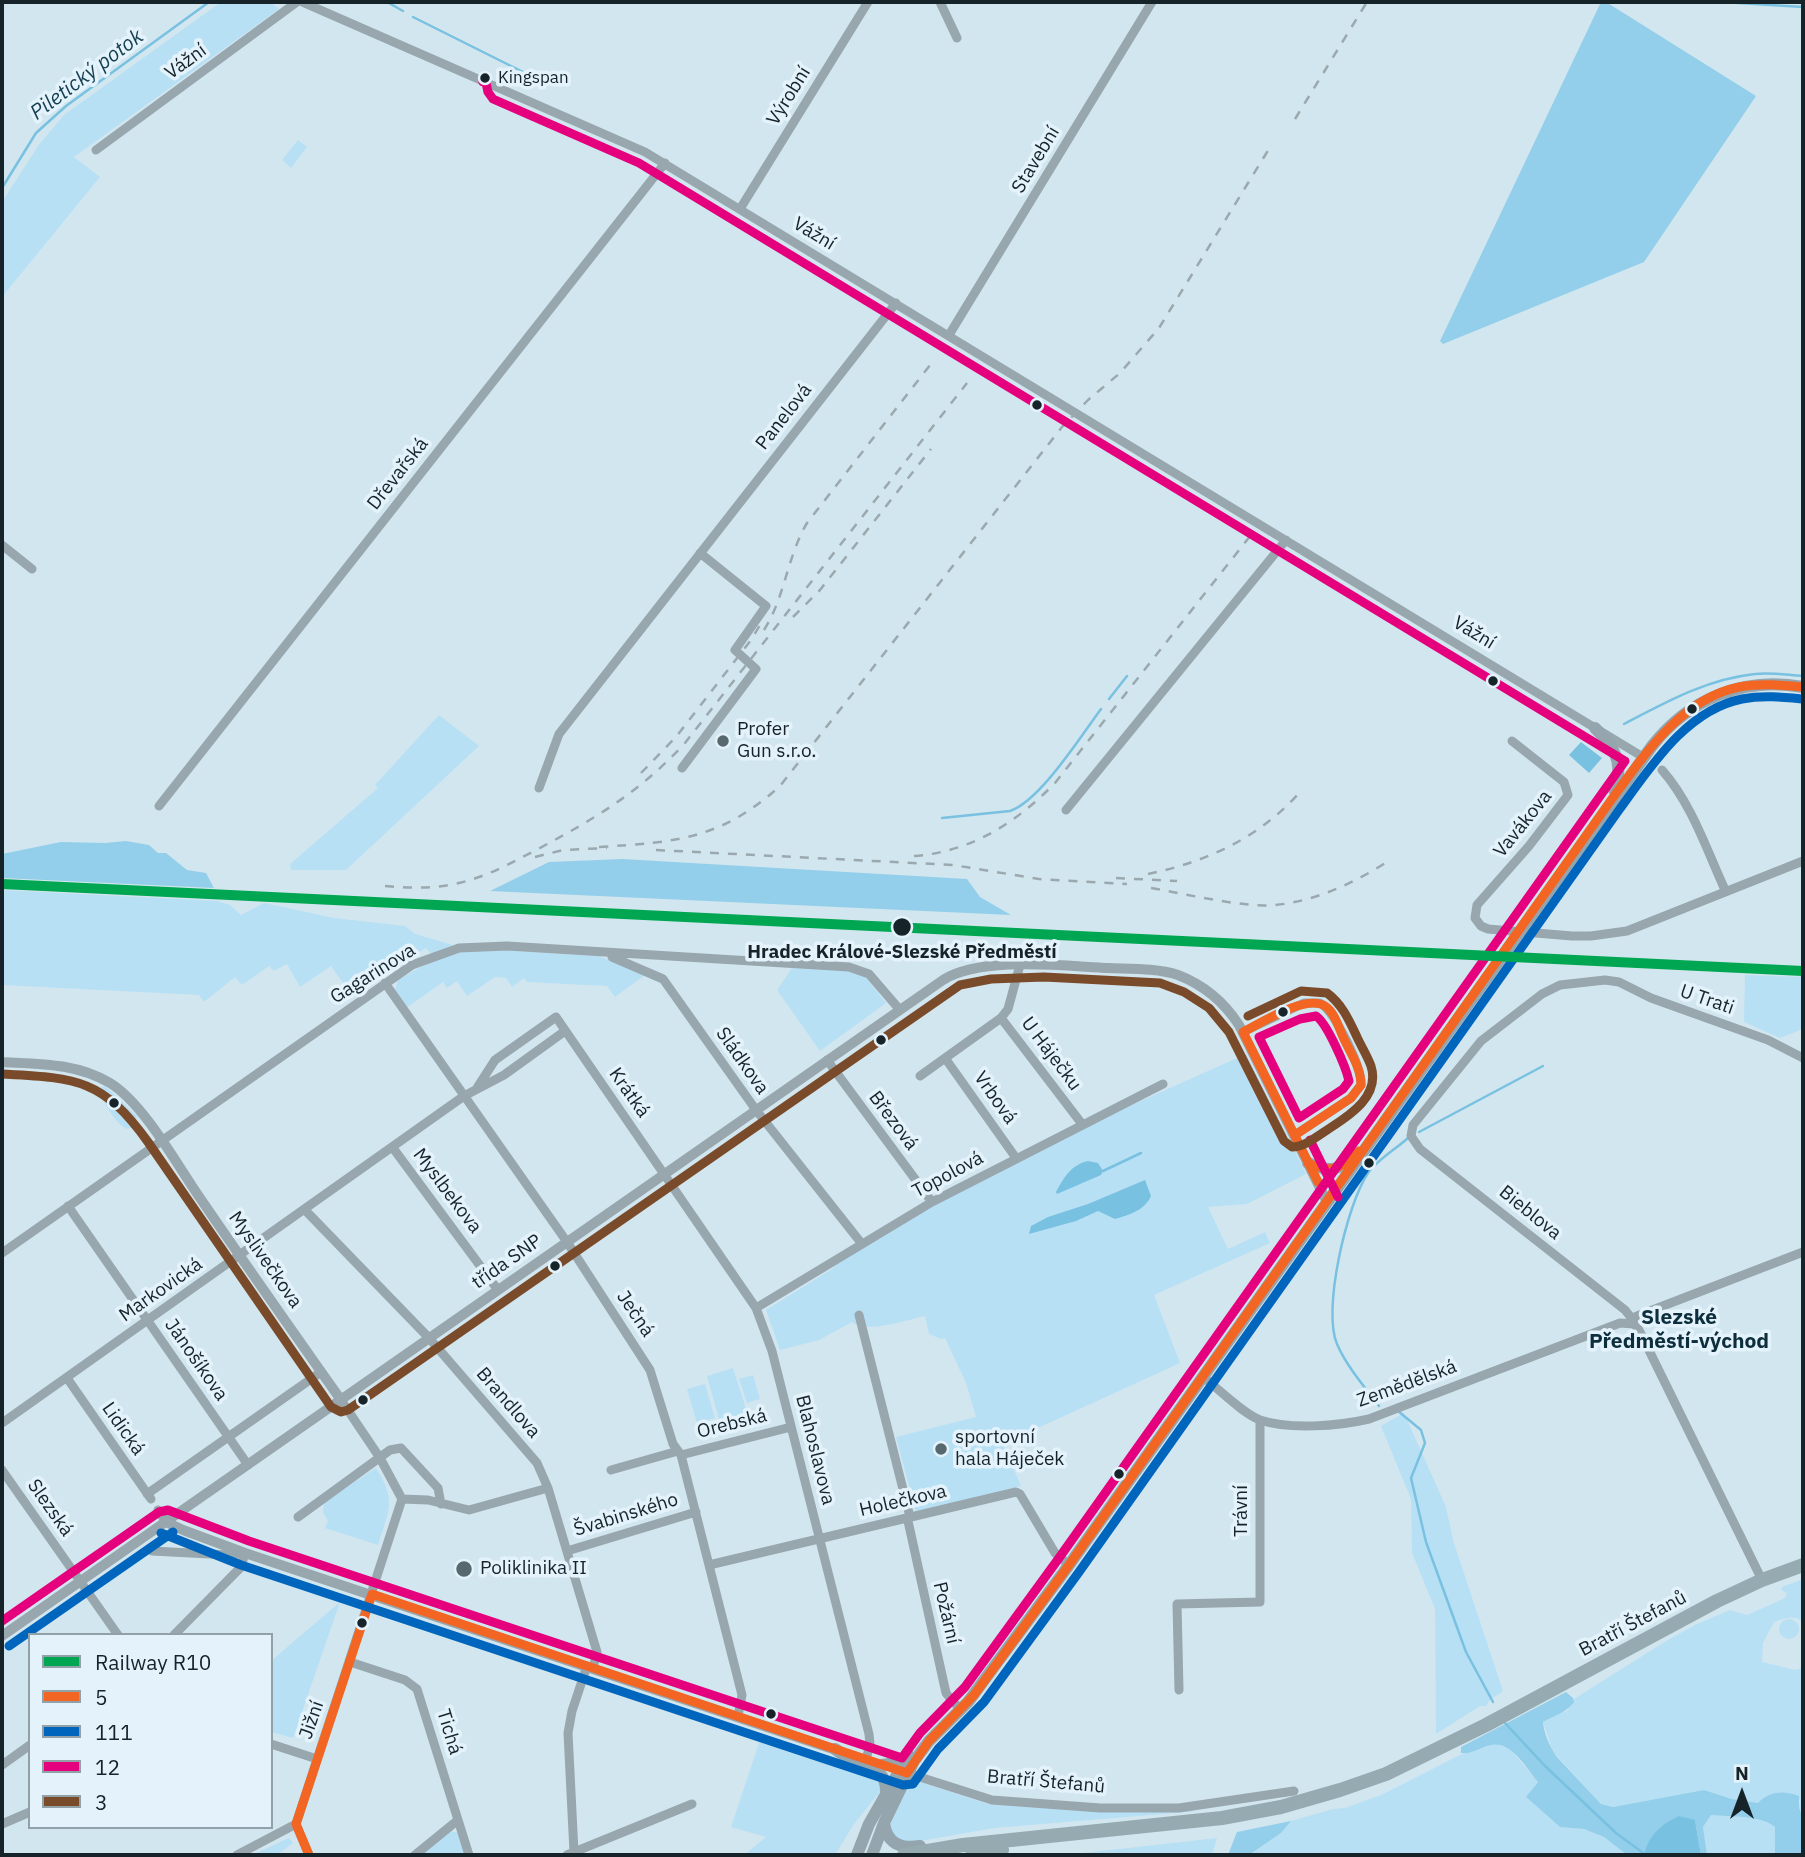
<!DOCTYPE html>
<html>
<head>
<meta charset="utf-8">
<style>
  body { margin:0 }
  #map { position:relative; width:1805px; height:1857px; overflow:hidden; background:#d2e6ef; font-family:"IBM Plex Sans",sans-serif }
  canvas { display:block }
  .frame { position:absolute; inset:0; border:4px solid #16242a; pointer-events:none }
  .legend { position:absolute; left:28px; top:1633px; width:245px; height:196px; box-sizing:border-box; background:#e4f3fb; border:2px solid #92a0a7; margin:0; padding:9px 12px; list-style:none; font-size:21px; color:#16242a }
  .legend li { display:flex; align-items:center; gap:14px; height:35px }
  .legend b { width:35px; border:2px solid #92a0a7 }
  .north { position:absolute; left:1707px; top:1759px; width:70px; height:70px; -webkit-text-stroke:5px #e4f3fb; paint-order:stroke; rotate:0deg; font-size:19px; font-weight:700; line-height:28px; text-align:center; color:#16242a }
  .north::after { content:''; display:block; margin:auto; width:24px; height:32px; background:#16242a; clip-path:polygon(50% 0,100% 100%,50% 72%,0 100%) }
</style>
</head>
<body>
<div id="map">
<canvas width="1805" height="1857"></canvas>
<div class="frame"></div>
<ul class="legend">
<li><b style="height:9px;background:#00a651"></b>Railway R10</li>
<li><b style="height:9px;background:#f26522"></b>5</li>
<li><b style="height:9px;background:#0065bd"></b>111</li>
<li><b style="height:9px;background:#e5007d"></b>12</li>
<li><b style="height:9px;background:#7a4b2a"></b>3</li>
</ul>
<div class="north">N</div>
</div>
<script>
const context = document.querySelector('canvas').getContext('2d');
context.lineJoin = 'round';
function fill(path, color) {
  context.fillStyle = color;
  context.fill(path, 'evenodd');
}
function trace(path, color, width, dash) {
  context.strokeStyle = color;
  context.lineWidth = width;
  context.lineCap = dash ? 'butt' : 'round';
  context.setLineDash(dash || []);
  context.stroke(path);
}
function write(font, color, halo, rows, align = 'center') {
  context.font = font + ' "IBM Plex Sans",sans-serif';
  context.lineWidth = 7;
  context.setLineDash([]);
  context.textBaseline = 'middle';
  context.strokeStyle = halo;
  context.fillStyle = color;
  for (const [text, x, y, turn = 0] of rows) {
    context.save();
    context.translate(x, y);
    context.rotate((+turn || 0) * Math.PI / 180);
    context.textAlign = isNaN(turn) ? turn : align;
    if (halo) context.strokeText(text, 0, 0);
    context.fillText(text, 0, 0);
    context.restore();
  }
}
fill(new Path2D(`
  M221,2h49l9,7 -205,148 26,20 -98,120v-95l36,-56 26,-31z
  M298,140l9,7 -16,21 -9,-8z
  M439,715l40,31 -133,124h-55l-1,-6 88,-76 -3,-3z
  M2,890l215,11 13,4 11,10 23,-12 70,15 71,8 10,8 38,11 -22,9 -5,-6 -48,28 -27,19 -20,-29 -31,21 -13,-23 -13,7 -5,-5 -27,19 -7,-8 -31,25 -5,-7 -197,-10z
  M498,950l101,6 46,19 -30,22 -8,-11 -80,-4 -3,-4 -12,9 -6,-9 -11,-1 -28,19 -10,-15 -10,7 -4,-6 -37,26 -11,-17 3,-11 28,-16 33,-12z
  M792,968l57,3 15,4 22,28 -66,48 -43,-61z
  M1745,975l58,2v52l-23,9 -36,-16z
  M1246,1054l60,120 -59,30 -39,3 20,42 37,-17 5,11 -116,52 26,68 -177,81 18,42 -105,26 -20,-75 80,-20 -10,-34 -21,-45 -4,1 -12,-5 -4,-18c-19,4 -57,18 -73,6l-33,18 -39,10 -14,-40 66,-41 7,-7 101,-60 183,-93z
  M105,1086l32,30 -2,11 -9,2c-12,-8 -24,-27 -26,-41z
  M733,1368l15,47 -28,8 -13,-47z
  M753,1375l7,24 -13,4 -8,-24z
  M705,1384l10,34 -18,5 -10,-34z
  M1404,1413l42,94 7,33 50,151 -13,9 -4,6h-6l-44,28 -1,-125 -23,-56 -1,-54 -30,-73z
  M376,1468c21,33 13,42 2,77l-53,-17 3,-7c-6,-9 -7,-13 -1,-21z
  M1803,1579v43c-8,-8 -19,-4 -29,0l-11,21 -1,19 33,8 8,-2v149l-4,-9 1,-8 -14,-7 -28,10 -26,-4 -28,-9 -91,17 -12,-3 -43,-47 -6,-8 -9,-27 12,-8 12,-3 7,-12 92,-58 29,-16 35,-15 17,5 38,-17 2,-4 -5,-4v-3z
  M340,1602l-47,136 -22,-6v-71z
  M1779 1629a10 10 0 1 1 20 0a10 10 0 1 1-20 0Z
  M761,1737l61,21 12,-1 22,11 22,6 6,13 -30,37 -19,31h-91l22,-18 -35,-10z
  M1496,1743l15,7 27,32 -12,15 34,30 24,2 20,8 23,18h-378l32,-22 10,-12 42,-12 12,-1 36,-13 79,-40z
  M920,1782l68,22 128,6 82,1 -204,17 -85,15 -19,-9c-1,-18 12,-48 30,-52z
  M1711,1815c19,2 48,0 64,12v28h-68l-4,-28z
  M450,1831l10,2 7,22h-46z
  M289,1838l4,5 -16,12h-25z
  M1217,1838l-5,17h-147z`), '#b8e0f4');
fill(new Path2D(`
  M1601,2h5l150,94 -112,166 -201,82 -3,-3z
  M126,841l23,4 9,8h8l21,17 19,3 8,15 -212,-10v-24l59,-12 44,1z
  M622,859l345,20 13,18 31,18 -521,-24 59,-29z
  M1566,1692l7,6 1,4c-8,11 -19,13 -31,20 1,12 7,25 14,35l44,47 12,3 91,-17 28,9 26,4c11,-12 26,-13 41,-7v12l4,9v38h-28v-28c-15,-12 -45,-10 -64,-12l-8,12 4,28h-6l-6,-35 -51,35h-17l-23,-18 -20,-8 -24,-2 -34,-30 12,-15c-12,-14 -28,-45 -51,-36 -9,3 -16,8 -26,7v-6z
  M1291,1821l-10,12 -32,22h-21l9,-23z`), '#93cfea');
fill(new Path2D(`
  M1581,742l21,16 -13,15 -20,-18z
  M1088,1161l10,2 5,8 -2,4 -44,19 -1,-2c8,-15 15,-27 32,-31z
  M1145,1180l6,16c-6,14 -22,19 -36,23l-17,-8 -22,10 -47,13 2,-8 17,-9 40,-13z
  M1679,1816l16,4 6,35h-57c5,-20 16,-30 35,-39z`), '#79c1e1');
trace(new Path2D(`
  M387,2l16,9
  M1722,2l81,5
  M413,17l118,59
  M2,188l34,-55 30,-27 143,-104
  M1109,699l18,-23
  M1624,724c42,-22 83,-45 131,-50 15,-2 32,1 48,2
  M942,818l68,-7c30,-10 71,-75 91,-102
  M1419,1132l124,-66
  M1103,1171l38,-18
  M1379,1406c-15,-20 -32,-39 -42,-62 -15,-34 10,-140 31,-171 9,-13 28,-24 40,-35
  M1398,1411l23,19 4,13 -14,35 15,64 40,110 27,50
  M1505,1723l40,43 71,67 30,22`), '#79c1e1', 2.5);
trace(new Path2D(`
  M302,2l343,150 998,605
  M940,2l17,36
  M96,150l201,-148
  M740,209l128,-207
  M949,335l203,-333
  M2,545l30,24
  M1512,741l52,41 4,13 -39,51 -52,59 -2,13 6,8 7,3 84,7h19l36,-5 176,-70
  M682,768l74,-99 -21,-19 31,-44 -66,-53
  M1662,770c30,34 45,81 64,122
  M539,788l20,-54 337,-431
  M159,806l506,-643
  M1066,810l220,-270
  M612,957l51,22 93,131 106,134
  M385,983l182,259 83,128 23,74 8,11 61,240 -4,21
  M1001,1018l81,106
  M1243,1032l61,-29h16c15,9 42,64 41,82l-10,13 -56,37
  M945,1058l71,100
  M827,1060l105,142
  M920,1076l81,-58 7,-9 12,-44
  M477,1088l18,-28 61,-43 200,291 16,43 97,383 1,10 -4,16
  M393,1148l105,142
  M68,1206l180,259
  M305,1210l124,128 108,125 11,25 49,164 -4,16
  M2,1253l410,-288 47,-17 48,-2 342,21 20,7 31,36
  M756,1308l176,-106 231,-118
  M859,1315l50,198 -1,8 38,172 8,10 8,6
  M1633,1320l-8,-10 -205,-161 -9,-13 2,-11 68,-84 61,-47 18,-9 45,-5 14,2 32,16 117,42 35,18
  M1631,1323l4,-6 7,-3 161,-62
  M1203,1377c16,12 39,36 57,43 30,10 79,6 109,-1l251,-96 14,1 5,6 123,250
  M67,1378l84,121
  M2,1423l462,-327 40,-21 61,-44
  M681,1455l110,-28
  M2,1470l116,165
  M611,1470l67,-19
  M147,1494l174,-122
  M402,1499l26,1 41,10 79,-22
  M158,1510l8,12
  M298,1517l92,-67 11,-2 37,40 3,16
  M152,1551l77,4 16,-2 -4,14 -67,68
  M567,1551l129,-39
  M709,1565l307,-73 4,2 35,59 14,12
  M350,1662l55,18 12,9 52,166
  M1179,1690l-2,-86 83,-2v-182
  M271,1744l46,15
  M2,1765l28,-20
  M907,1773l85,27 108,8h79l115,-17
  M2,1824l28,-12
  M574,1852l-6,-119 4,-22 15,-45
  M237,1855l59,-31
  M309,1855l-13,-31 106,-325 -22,-41 -39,-58
  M415,1855l43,-35
  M567,1855l125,-51`), '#98a6ae', 9);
trace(new Path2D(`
  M2,1062c38,2 74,1 108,21 33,20 66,80 88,112 47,69 95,137 143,205
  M166,1522l17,8 62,23 597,199
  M2,1636l941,-656c38,-24 120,-14 165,-12 23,1 48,0 70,7 26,10 46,27 61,50l88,177`), '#98a6ae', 10);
trace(new Path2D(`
  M1595,728c19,19 30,34 19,62
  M1308,1163c20,9 30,9 45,-7
  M835,1749c7,5 13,10 20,13 17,7 31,8 31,29
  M882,1765l14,-2 13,-7
  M884,1823c3,21 17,26 36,23
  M857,1855l12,-31 36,-63
  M872,1855l12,-32 30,-62 15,-20 39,-39 101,-137 583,-819c37,-47 91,-70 151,-59`), '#94a5ae', 12);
trace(new Path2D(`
  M904,1855l59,-10 259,-27 59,-11 59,-17 46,-16 100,-49 231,-124 45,-21 41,-15
  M972,1855l30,-5`), '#96aab1', 14);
trace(new Path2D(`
  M1295,119l72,-117
  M793,617l27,-27 111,-141
  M764,630c21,-33 23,-73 43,-107l127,-163
  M641,773l35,-36 75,-97 12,-20
  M599,847c77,-5 121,-7 181,-61l282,-359 26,-27 32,-27 39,-45 113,-184
  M656,850l297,15 86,14 88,5
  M914,856c57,-4 102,-33 141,-73l196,-248
  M535,857l28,-7 44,-2
  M1148,874c58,-12 111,-36 151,-81
  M1116,878l61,3
  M385,886c23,2 46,3 69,-2 31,-6 57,-21 84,-35 58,-31 102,-57 147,-106l282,-360
  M1151,888c34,6 68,14 102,17 47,4 99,-20 137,-45`), '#9ba9af', 2.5, [9, 9]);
trace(new Path2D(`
  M1295,1135l56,-37 10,-13c0,-17 -10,-31 -17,-46 -5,-10 -9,-27 -19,-33 -19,-12 -64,17 -82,26l75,150
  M1308,1163c25,11 32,6 51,-12
  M372,1594l535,179 22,-32 45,-46 95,-130 540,-762c33,-45 71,-104 130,-116 21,-4 42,-2 64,0
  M309,1855l-13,-31 76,-230`), '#f26522', 9);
trace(new Path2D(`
  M161,1533l80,32 662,220 10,-1 25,-35 46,-47 95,-130 540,-762c31,-42 67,-100 123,-111 20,-4 40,-2 60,0
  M9,1646l164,-114`), '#0065bd', 9);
trace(new Path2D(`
  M1316,1016c11,7 30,51 33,65l-6,8 -44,29 -40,-81 41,-18z
  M1310,1140l28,57
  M2,1621l157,-109 9,-2 81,31 653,217 18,-25 45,-46 94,-129 566,-797 -986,-598 -146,-64 -5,-7 -3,-14 -2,4`), '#e5007d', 9);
trace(new Path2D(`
  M2,1074c74,4 100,4 146,68l183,265 10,5 7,-2 612,-425 31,-6 53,-2 116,6 24,9 25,16 20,24 55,109 8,6c13,0 27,-12 38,-19 22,-14 50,-33 41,-62 -4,-11 -10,-20 -14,-29 -8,-17 -15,-33 -30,-44l-26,-2 -53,25`), '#7a4b2a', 9);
trace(new Path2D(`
  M2,884l1801,87`), '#00a651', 10);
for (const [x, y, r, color] of [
  [485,78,6,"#16242a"],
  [1037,405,6,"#16242a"],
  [1493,681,6,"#16242a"],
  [1692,709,6,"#16242a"],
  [723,741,7,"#58686f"],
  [902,927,10,"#16242a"],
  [1283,1012,6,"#16242a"],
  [881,1040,6,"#16242a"],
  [114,1103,6,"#16242a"],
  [1369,1163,6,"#16242a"],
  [555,1266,6,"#16242a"],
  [363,1400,6,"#16242a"],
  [941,1449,7,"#58686f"],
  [1119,1474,6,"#16242a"],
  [464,1569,9,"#58686f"],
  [362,1623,6,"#16242a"],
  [771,1714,6,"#16242a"]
]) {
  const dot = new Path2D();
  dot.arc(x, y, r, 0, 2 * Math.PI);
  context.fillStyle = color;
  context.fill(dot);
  trace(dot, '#e4f3fb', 2.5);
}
write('17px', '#16242a', '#e4f3fb', [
  ["Kingspan",498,78]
], 'left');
write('19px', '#16242a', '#e4f3fb', [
  ["Vážní",186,62,-36],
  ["Výrobní",789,96,-58],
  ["Stavební",1036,160,-59],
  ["Vážní",814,234,31],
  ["Panelová",784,417,-52],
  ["Dřevařská",398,474,-52],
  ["Vážní",1474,633,31],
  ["Vavákova",1523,824,-51],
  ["Gagarinova",373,974,-32],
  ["U Trati",1707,1000,19],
  ["U Háječku",1051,1054,53],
  ["Sládkova",742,1061,55],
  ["Krátká",629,1093,55],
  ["Vrbová",995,1098,55],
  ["Březová",893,1121,53],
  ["Topolová",948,1175,-28],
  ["Myslbekova",447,1191,53],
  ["Bieblova",1530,1213,39],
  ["Myslivečkova",265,1260,55],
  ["třída SNP",507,1262,-35],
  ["Markovická",161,1290,-35],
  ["Ječná",635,1314,56],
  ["Jánošíkova",196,1360,55],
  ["Zemědělská",1407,1384,-20],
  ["Brandlova",508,1403,49],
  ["Orebská",732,1424,-14],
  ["Lidická",123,1429,55],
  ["Blahoslavova",815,1450,76],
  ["Holečkova",903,1501,-13],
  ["Slezská",50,1508,55],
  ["Trávní",1242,1511,-90],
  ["Švabinského",626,1515,-17],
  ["Požární",946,1613,77],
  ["Bratří Štefanů",1633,1624,-28],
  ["Jižní",312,1720,-71],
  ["Tichá",449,1732,73],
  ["Bratří Štefanů",1046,1782,5]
]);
write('19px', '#16242a', '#e4f3fb', [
  ["Profer",737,730],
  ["Gun s.r.o.",737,752],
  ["sportovní",955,1438],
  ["hala Háječek",955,1460],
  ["Poliklinika II",480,1569]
], 'left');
write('bold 19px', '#16242a', '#e4f3fb', [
  ["Hradec Králové-Slezské Předměstí",902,953]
]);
write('italic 21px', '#153e50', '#e4f3fb', [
  ["Piletický potok",87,75,-37]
]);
write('bold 21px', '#0d2e3d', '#e4f3fb', [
  ["Slezské",1679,1318],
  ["Předměstí-východ",1679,1342]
]);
</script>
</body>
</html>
